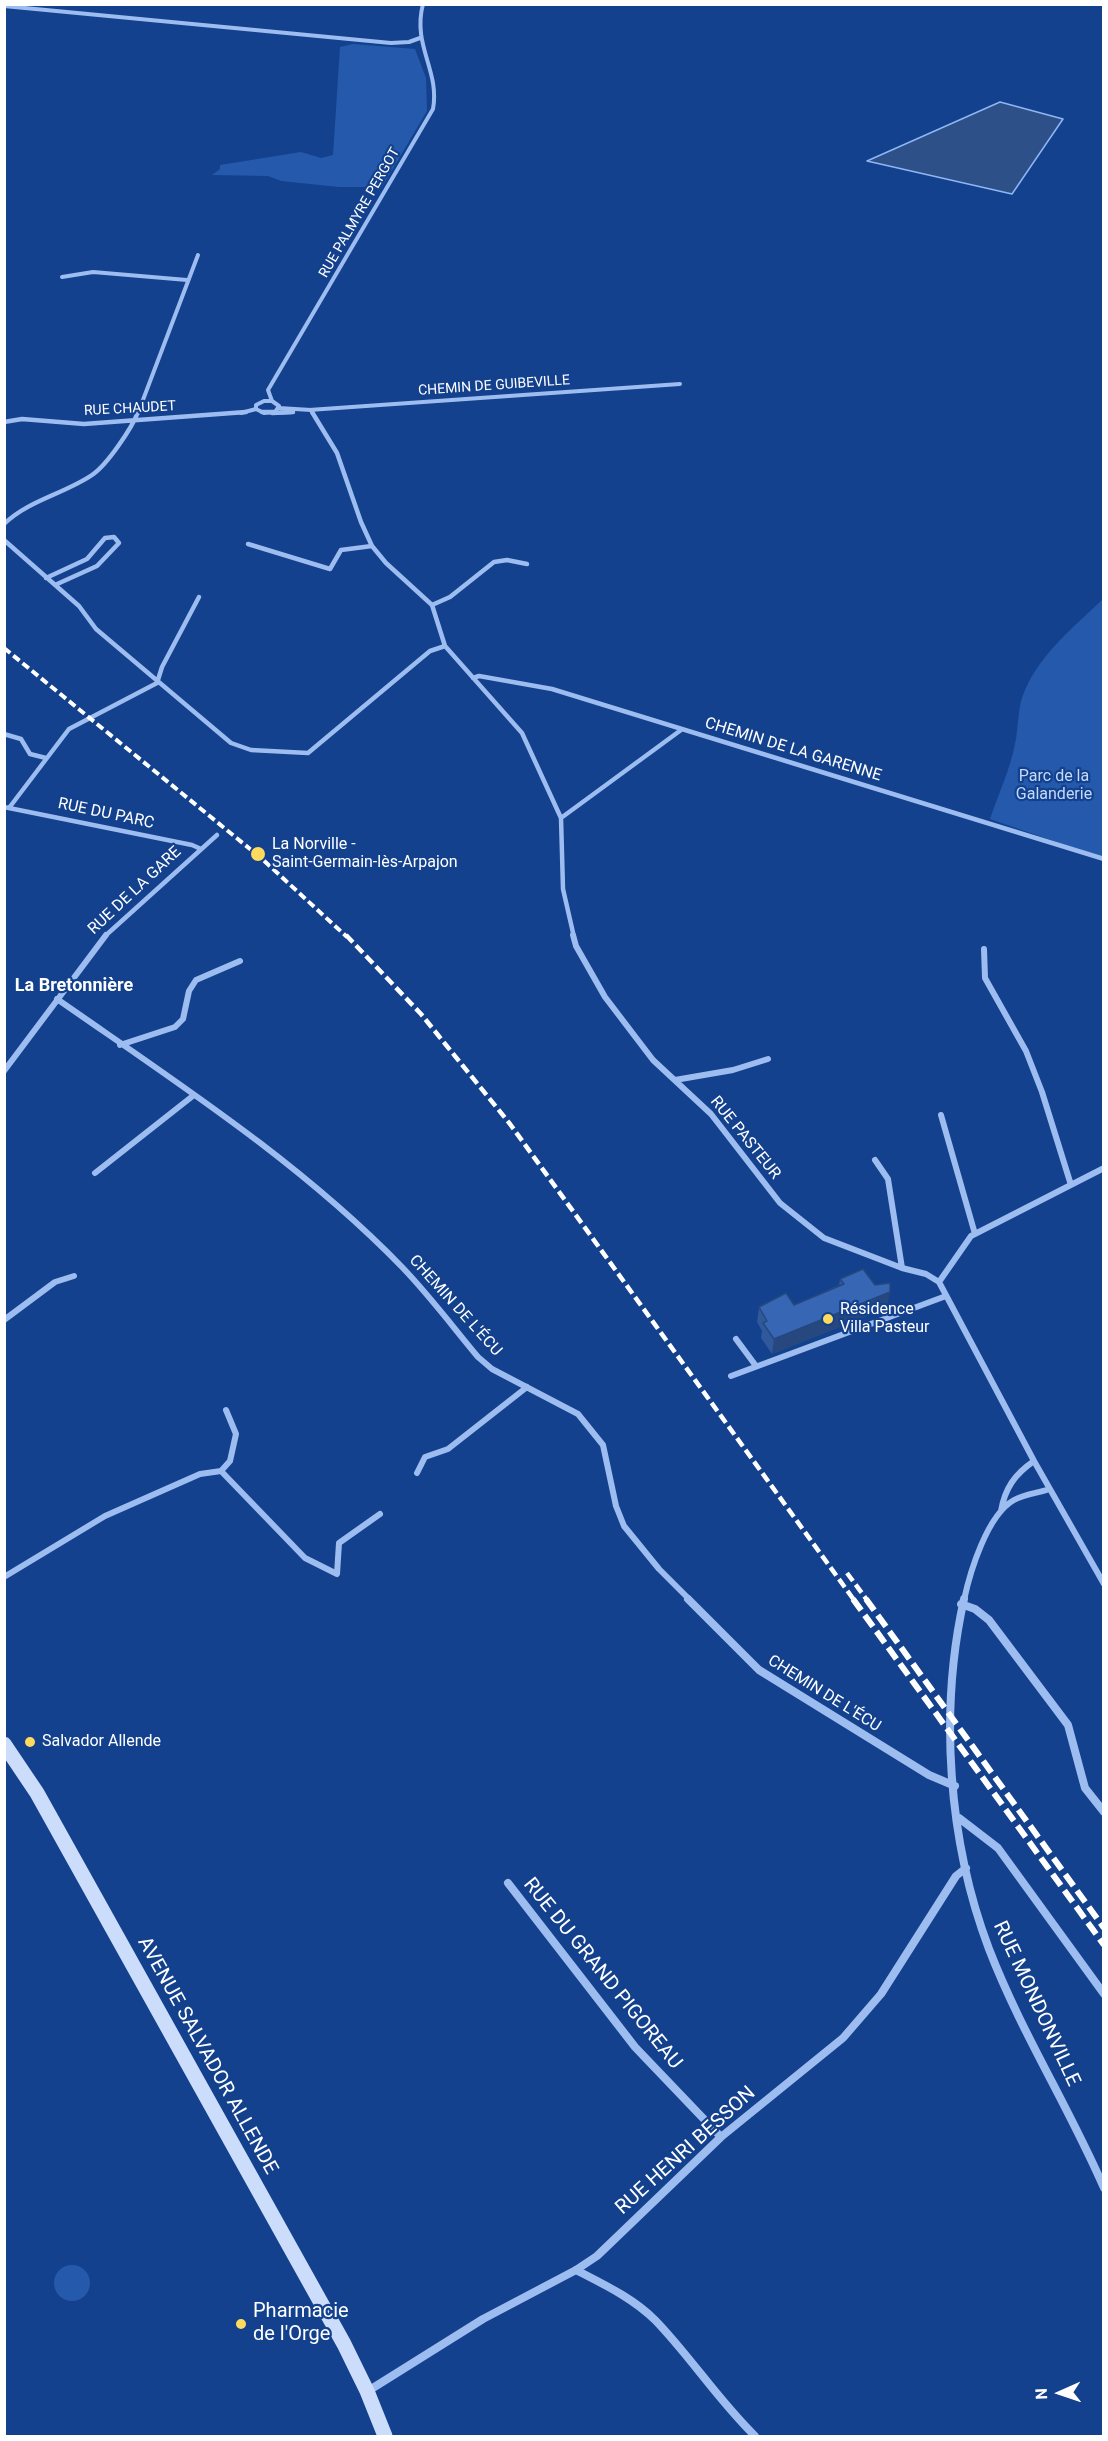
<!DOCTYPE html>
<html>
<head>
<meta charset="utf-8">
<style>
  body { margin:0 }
  #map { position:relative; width:1108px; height:2441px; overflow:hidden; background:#13418d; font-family:Roboto,sans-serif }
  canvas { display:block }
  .frame { position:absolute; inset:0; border:6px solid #fff; pointer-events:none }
  .north { position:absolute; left:1030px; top:2363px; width:60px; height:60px; -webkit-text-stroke:4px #13418d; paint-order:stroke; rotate:267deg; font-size:16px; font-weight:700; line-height:24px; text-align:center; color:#fff }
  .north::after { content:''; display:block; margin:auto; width:21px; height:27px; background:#fff; clip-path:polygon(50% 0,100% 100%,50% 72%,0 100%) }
</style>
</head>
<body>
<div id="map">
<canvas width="1108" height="2441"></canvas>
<div class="frame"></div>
<div class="north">N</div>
</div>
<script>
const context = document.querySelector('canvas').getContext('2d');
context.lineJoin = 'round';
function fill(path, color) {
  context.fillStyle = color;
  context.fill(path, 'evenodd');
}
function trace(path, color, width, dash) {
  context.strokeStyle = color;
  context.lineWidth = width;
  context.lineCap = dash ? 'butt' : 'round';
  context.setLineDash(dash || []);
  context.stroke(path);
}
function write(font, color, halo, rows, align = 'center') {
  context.font = font + ' Roboto,sans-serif';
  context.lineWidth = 4.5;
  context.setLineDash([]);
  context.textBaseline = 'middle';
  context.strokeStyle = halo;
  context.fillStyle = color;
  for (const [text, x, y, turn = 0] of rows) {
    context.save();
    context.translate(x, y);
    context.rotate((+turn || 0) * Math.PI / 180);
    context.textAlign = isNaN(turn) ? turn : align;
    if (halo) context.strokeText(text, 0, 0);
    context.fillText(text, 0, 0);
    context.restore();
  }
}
fill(new Path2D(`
  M353,44l62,5 11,29 1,33 -45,76h-43l-58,-6 -13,-5 -56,-1 8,-6v-4l81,-13 20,6 12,-3 7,-108z
  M1103,599v259l-113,-39c8,-24 20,-49 25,-75 4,-18 2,-37 10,-54 16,-37 50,-64 78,-91z
  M54 2283a18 18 0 1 1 36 0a18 18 0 1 1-36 0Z`), '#2559ac');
const water = new Path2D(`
  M1000,102l63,17 -51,75 -145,-33z`);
fill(water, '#2e5089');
trace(water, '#8eb7f4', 1.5);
trace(new Path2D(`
  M4,6l387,37 18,-1 11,-4
  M62,277l31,-5 94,8
  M264,401h8l7,5 -4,6 -11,1 -8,-4v-4z
  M272,401l-4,-11 165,-281c7,-39 -21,-63 -10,-105
  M279,408l32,2 2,3
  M309,410l371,-26
  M138,413l60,-158
  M241,413l15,-4
  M272,413l21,-1`), '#9dbdf1', 4);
trace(new Path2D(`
  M262,412h13
  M312,412l25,41 24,69 11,24 14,17 46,42 13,41 77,87 39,85 2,71 11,48
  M272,413l21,-1
  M4,422l18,-3 62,5 162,-12
  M4,524c25,-24 60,-30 88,-49 15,-10 40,-47 46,-63
  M4,540l75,66 17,23 135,114 20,7 57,3 122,-102 15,-5
  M248,544l82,25 11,-19 31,-4
  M46,578l41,-19 18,-21 9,-1 5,6 -22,23 -42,19
  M432,605l18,-8 44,-35 13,-2 20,4
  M473,678l6,-2 73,13 552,170
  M157,683l5,-16 37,-70
  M4,734l17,5 9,15 16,4
  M4,807l188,38 9,4
  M9,808l60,-79 88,-46
  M561,818l120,-88
  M104,937l113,-102`), '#9dbdf1', 4.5);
trace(new Path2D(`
  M573,935l3,11 29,51 48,63 58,54 69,89 44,35 78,30 24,6 13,8 95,179 70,123
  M984,949l1,29 41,73 16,41 29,93
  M57,999c119,83 243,163 345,268 27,28 51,60 76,90l14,12 86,45 25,31 13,61 8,20 35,43 31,31
  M120,1045l55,-18 8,-8 6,-28 7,-11 44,-19
  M4,1071l102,-136
  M675,1080l58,-10 35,-11
  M941,1115l34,119
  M875,1160l13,19 14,89
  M95,1173l99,-78
  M939,1282l32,-46 133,-68
  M4,1320l51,-38 19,-6
  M736,1339l20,27
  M731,1376l215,-80
  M221,1471l84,87 32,16 2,-31 41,-29
  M417,1473l8,-16 23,-8 79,-62
  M1001,1511c4,-23 14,-37 33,-50
  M4,1577l101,-61 95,-42 21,-3 9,-10 6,-27 -10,-24
  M964,1600c6,-28 23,-85 50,-100 11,-6 24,-7 36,-11`), '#9dbdf1', 6);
trace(new Path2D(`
  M688,1599l71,71 170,105 26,11
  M964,1599c-25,112 -16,242 25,350 32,83 80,158 115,239
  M961,1604l14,5 14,11 79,105 17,63 19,24
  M959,1818l39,30 106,146
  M508,1883l127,164 86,90
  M576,2270c27,14 57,28 79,50 35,36 63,80 100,116
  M368,2391l115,-72 93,-49 21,-14 124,-119 122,-99 38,-44 75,-118 10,-8`), '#9dbdf1', 8);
trace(new Path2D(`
  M4,1744l33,49 307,551 23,47 18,45`), '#cbddfb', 15);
trace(new Path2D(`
  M4,648l257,210 86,79`), '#fff', 4, [8, 4]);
trace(new Path2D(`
  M346,935l75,79 89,110 344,476
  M847,1573l20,27`), '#fff', 4.5, [10, 4.5]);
trace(new Path2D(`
  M853,1599l251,346
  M866,1599l238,329`), '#fff', 6, [14, 6]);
fill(new Path2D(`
  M840,1279l47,29 -115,46 -11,-16 1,-7 -5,-9 2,-15 35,-2 45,-20z`), '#2f599b');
fill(new Path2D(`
  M890,1292l-3,16 -115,46 2,-15z`), '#26487e');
const building = new Path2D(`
  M863,1269l12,16 15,-2v9l-116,47 -11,-16 4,-2 -8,-14 27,-14 8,12 50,-21 -4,-5z`);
fill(building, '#3767b4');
trace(building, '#26487e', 1.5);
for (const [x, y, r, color] of [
  [258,854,8,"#ffda5c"],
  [828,1319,6,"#ffda5c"],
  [30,1742,6,"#ffda5c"],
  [241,2324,6,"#ffda5c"]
]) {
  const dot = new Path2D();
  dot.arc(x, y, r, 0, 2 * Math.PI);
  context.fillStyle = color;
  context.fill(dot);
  trace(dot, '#13418d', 2);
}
write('14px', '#fff', '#13418d', [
  ["RUE PALMYRE PERGOT",360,213,-60],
  ["CHEMIN DE GUIBEVILLE",494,386,-4],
  ["RUE CHAUDET",130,409,-3]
]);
write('16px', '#fff', '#13418d', [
  ["CHEMIN DE LA GARENNE",793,750,17],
  ["RUE DU PARC",106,814,12],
  ["RUE DE LA GARE",135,891,-43],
  ["RUE PASTEUR",745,1138,51],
  ["CHEMIN DE L'ÉCU",455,1306,48],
  ["CHEMIN DE L'ÉCU",824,1694,32]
]);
write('16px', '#c3dafc', '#13418d', [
  ["Parc de la",1054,777],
  ["Galanderie",1054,795]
]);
write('16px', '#fff', '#13418d', [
  ["La Norville -",272,845],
  ["Saint-Germain-lès-Arpajon",272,863],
  ["Résidence",840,1310],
  ["Villa Pasteur",840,1328],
  ["Salvador Allende",42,1742]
], 'left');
write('bold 18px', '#fff', '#13418d', [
  ["La Bretonnière",74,986]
]);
write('20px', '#fff', '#13418d', [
  ["RUE DU GRAND PIGOREAU",602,1974,51],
  ["RUE MONDONVILLE",1036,2004,65],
  ["AVENUE SALVADOR ALLENDE",207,2056,61],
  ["RUE HENRI BESSON",686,2151,-42]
]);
write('20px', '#fff', '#13418d', [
  ["Pharmacie",253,2312],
  ["de l'Orge",253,2335]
], 'left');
</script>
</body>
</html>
